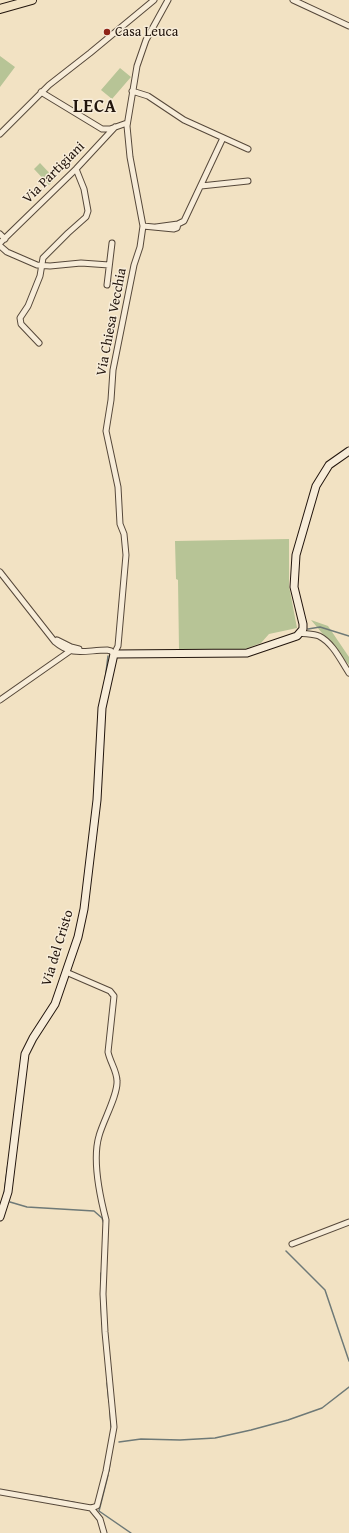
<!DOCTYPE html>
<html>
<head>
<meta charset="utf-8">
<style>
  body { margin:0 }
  canvas { display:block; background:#f2e2c3 }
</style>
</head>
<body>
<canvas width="349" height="1533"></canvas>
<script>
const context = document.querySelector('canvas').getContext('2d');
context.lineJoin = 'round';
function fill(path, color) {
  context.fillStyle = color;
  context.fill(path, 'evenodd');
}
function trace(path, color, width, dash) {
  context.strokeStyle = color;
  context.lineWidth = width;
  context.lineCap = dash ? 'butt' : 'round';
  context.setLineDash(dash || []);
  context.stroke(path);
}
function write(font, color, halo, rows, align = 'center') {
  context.font = font + ' "Gentium Book Plus",serif';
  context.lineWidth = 3;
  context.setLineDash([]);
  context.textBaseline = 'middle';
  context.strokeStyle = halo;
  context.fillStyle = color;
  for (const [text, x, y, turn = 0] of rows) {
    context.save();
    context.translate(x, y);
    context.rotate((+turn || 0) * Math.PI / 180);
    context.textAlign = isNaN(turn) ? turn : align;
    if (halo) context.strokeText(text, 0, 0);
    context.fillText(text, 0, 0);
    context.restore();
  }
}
fill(new Path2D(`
  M0,56l15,11 -15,20z
  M120,68l11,9 -19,22 -11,-9z
  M40,163l15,16 -6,6 -15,-16z
  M289,539v47l8,42 -28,6 -8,9 -16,6 -66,1 -1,-70 -2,-1 -1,-38z
  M311,620l17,6 21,31v8z`), '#b7c496');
trace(new Path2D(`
  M308,629l12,-2 29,9
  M105,680l3,-24
  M4,1195l4,-32
  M10,1202l17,5 67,4 8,7 2,6
  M286,1251l39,39 24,71
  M101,1285v-12
  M101,1302l1,22
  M107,1383l2,19
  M110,1412l1,15
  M119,1442l22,-3 39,1 35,-2 36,-8 37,-10 34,-12 27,-21
  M109,1471l1,-10
  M108,1475l-9,36 32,22
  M39,1496l38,7`), '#6e7977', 1.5);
const street = new Path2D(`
  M293,0l56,26
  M132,91l16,5 36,24 64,29
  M41,92l61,37h8l17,-6
  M0,134l49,-49 41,-32 64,-53
  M201,186l47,-5
  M143,226l31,3 3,-1 1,-4
  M156,227l22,-3 6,-3 39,-83
  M0,234l5,5
  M0,243l76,-74 39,-42
  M0,246l7,6 30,13 13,1 31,-3 28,2
  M107,285l5,-42
  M39,343l-18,-19 -1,-6 8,-12 12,-30 3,-18 25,-25 18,-16 2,-6 -4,-22 -8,-20
  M0,572l55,70c17,15 31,8 52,8l4,1 3,3 4,-8 8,-91 -2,-21 -4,-10 -2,-37 -12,-56 5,-31 2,-30 21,-105 6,-18 3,-21 -13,-69 -3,-31 10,-60 9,-26 22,-40
  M300,633c6,1 14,1 19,3 14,7 22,25 30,37
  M57,640l14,7 8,2
  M0,700l70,-49
  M292,1244l57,-22
  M0,1492l91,16 6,-2 9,-35 8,-44 -9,-95 -2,-38 3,-74c-6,-23 -14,-60 -7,-84 4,-15 19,-41 18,-55 0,-10 -7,-19 -9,-29l6,-56 -4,-5 -44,-19
  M91,1508l9,11 4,14`);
const secondary = new Path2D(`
  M0,1217l8,-25 17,-138 8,-16 22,-34 23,-67 6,-28 13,-109 5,-92 12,-54 133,-1 50,-17 6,-7v-5l-9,-37 2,-32 20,-69 13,-21 20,-14`);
const primary = new Path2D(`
  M0,9l32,-9`);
trace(street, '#56483a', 7);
trace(secondary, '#22150d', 9);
trace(primary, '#22150d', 10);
trace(street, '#f7ecd8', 5);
trace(secondary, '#f7ecd8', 7);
trace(primary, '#f2e2c3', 8);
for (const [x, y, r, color] of [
  [107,32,4,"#8f2418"]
]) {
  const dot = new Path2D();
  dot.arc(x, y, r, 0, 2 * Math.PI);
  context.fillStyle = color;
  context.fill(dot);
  trace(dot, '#f7ecd8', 1.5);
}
write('14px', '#22150d', '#f7ecd8', [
  ["Casa Leuca",115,32]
], 'left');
write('14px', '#22150d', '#f7ecd8', [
  ["Via Partigiani",54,173,-45],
  ["Via Chiesa Vecchia",112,322,-79],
  ["Via del Cristo",58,948,-73]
]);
context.letterSpacing = '1px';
write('bold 18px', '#22150d', '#f7ecd8', [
  ["LECA",95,107]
]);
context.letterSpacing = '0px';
</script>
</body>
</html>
